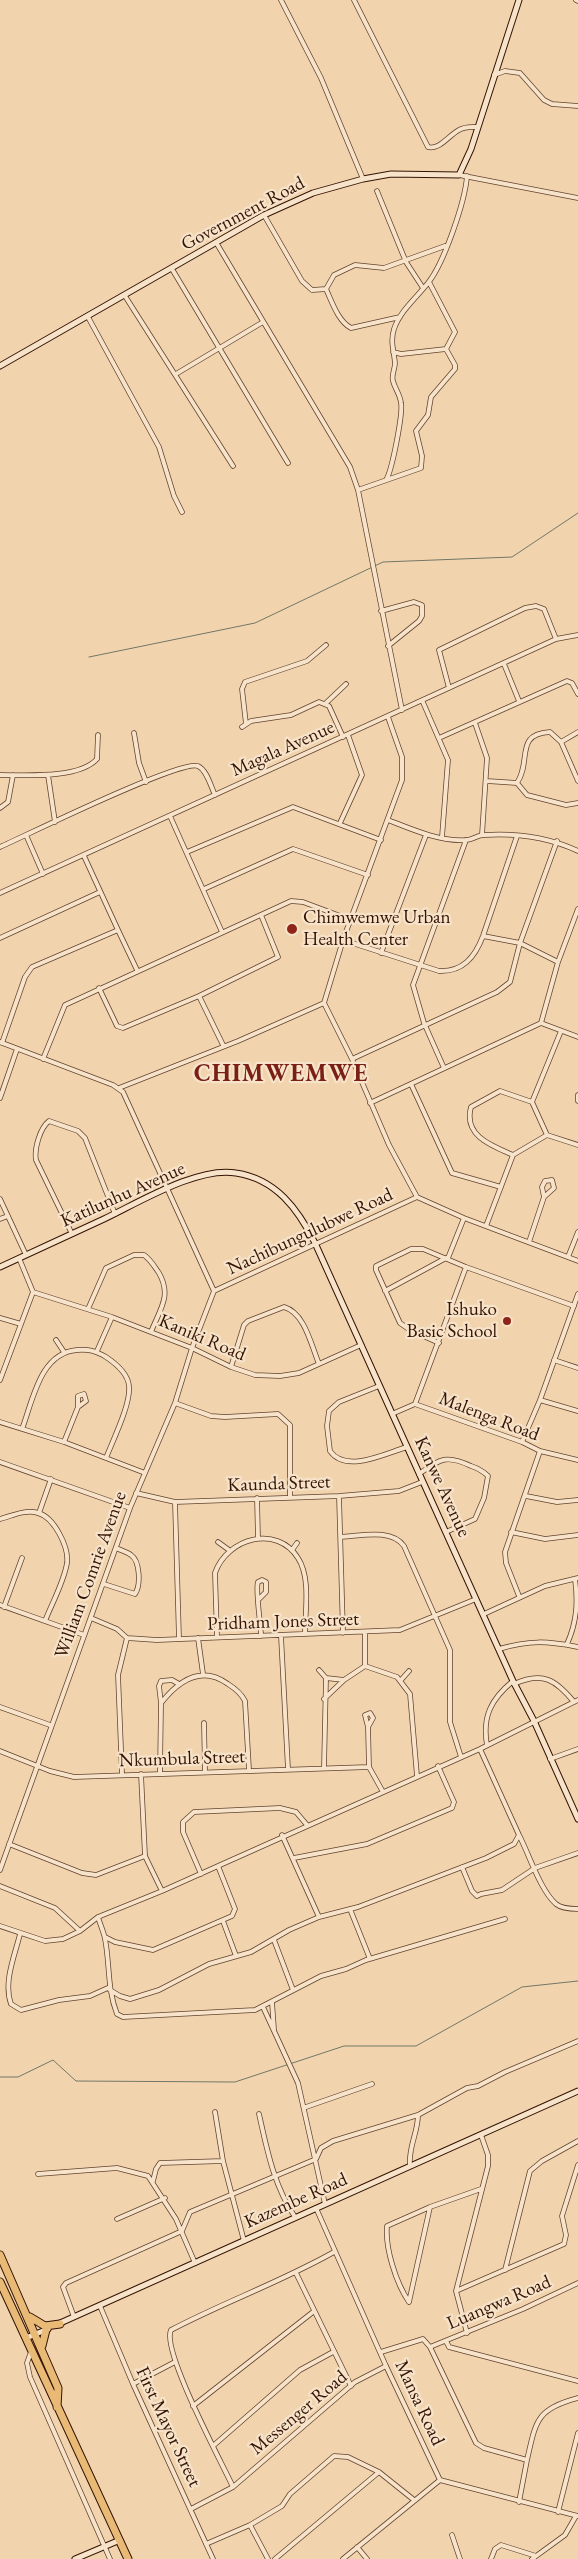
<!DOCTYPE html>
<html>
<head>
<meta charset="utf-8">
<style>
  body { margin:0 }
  canvas { display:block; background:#f1d4ad }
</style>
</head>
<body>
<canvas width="578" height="2559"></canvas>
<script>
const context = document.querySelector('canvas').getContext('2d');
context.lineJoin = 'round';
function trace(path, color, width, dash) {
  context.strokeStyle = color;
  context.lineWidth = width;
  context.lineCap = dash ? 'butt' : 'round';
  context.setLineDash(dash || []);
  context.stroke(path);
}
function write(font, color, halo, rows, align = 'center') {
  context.font = font + ' "EB Garamond",serif';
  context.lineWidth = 4.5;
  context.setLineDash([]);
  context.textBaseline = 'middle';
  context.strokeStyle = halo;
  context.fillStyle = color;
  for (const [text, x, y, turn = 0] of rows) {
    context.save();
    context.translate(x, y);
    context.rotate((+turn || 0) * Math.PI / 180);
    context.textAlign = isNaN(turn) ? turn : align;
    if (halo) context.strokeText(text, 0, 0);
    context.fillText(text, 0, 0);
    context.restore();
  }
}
trace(new Path2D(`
  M89,657l166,-34 128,-61 129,-5 66,-44
  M0,2077h18l35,-17 23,21 159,1 109,-36h72l106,-59 56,-6`), '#727666', 1);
const street = new Path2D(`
  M281,0l40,78 42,101
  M354,0l74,147c12,3 21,-12 31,-17 6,-4 12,-3 19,-3
  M576,0l2,1
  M494,75l11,-4 15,2 24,27 8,4 26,2
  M459,175l119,23
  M377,191l29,71 17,26
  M264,215l38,66 10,9 14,-1 8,-14 21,-10 29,3 61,-22
  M217,244l133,223 8,23 44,220
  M172,269l116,194
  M326,289c6,13 12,32 25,39l49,-11
  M125,296l108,170
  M88,317l71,130 15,49 8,16
  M393,352l8,2 45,-5 9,-17 -26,-50
  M176,374l87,-52
  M386,480c6,-9 17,-66 15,-77 -1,-9 -6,-14 -8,-22 -2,-5 2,-12 2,-18 -1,-12 -5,-21 -1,-34 6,-18 22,-31 34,-46 16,-20 37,-81 39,-107
  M358,490l63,-22 1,-12 -6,-25 12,-16 3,-18 24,-28v-4l-9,-16
  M381,611l33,-9 8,3v11l-3,5 -31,25
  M504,664l15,37
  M449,688l-10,-38 86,-42 11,-2 8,3 12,30
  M422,700l26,60 -6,77
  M326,703l20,-19
  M388,717l14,40v23l-59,160 -19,63 28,56 37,86 28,52 47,21 114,43
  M475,723l12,35 -5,77
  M246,724l-4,-35 3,-7 62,-21 19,-16
  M242,727l9,-6 40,-6 28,-13 10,4 14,31
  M134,733l5,30 7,19
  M439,738l128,-57 5,2 6,11
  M561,742l17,-10
  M0,775c25,0 79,4 97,-16l1,-24
  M48,775l7,47
  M487,781l30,2
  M517,783c15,-22 -3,-49 33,-51l11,10 17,39
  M517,783l10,12 39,10 12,-2
  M0,808l8,-6 5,-27
  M170,816l52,116
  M388,820c23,9 52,22 78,20 6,0 12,-5 18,-5 32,-2 66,3 94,16
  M340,823l22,-48 -14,-40
  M26,835l17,39
  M0,847c27,-12 179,-87 198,-81 9,4 13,21 17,29
  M187,852l106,-45 88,33
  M84,856l34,74
  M204,889l89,-40 75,26
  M0,893l556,-254 22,-4
  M483,936l37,7 38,19
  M0,938l100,-46
  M343,940l96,31c24,1 36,-14 44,-35l34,-100
  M381,953l45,-118
  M99,988l18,38 6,2 76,-32 79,-39 -17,-42
  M199,996l24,49
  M541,1023l17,-61 20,-53
  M0,1042l113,43 10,7 91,199
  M2,1043l23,-66 7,-10 86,-37 19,40
  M43,1059l22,-54 226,-104 12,1 48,18
  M352,1059l145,-67 13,-10 10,-39 37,-102
  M444,1068l-20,-45 -11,-38 53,-145
  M411,1084l41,89 49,14
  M119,1088l119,-47 86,-38
  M578,1095v6
  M0,1098l17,-49
  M532,1102l29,-71
  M370,1103l171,-80 37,14
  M513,1155c-21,-9 -50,-19 -42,-48l29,-16 32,11 15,33 31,10
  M0,1199l26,56
  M0,1219l8,-3
  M486,1226l27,-71 34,-20
  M72,1234l-36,-74c-2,-11 4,-32 13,-39l29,10 7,7 30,76
  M529,1242l15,-45 -2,-10 3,-6 7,-1 2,8 -10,9
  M568,1257l10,-25
  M448,1258l16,-40
  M214,1291l203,-94
  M385,1291l61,-33
  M33,1292l79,25 80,31 39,19 24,8 25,1 19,-3 62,-28
  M88,1309l18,-41 28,-13h10c7,5 10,11 15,18 13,23 1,36 -8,59
  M0,1318l21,6
  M56,1340l8,12
  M439,1343l-29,-13 -10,-7 -24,-53v-4l35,-17h12l43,18 108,39
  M97,1351l15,-34
  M554,1360l24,8
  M231,1367l13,-42 4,-4 36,-14c21,6 27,38 35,57
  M0,1380l33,-88 -14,-34
  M379,1386l-40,16 -10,9 -2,15 3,25c16,23 56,2 77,-4
  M540,1400l38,-106
  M175,1403l36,13 14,1 53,-3 12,11v73
  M415,1404l51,-137
  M392,1414l23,-10 107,38 18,9 38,9
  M0,1422l64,20 81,31
  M22,1429c11,-29 18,-76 55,-79 12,-1 19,1 29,7 9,6 22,17 23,29 2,18 -16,54 -23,72
  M64,1442l14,-35v-11l6,-2 2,7 -8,6
  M522,1442l18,-42 38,11
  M0,1462l130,46
  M419,1474c21,-15 27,-20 52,-8 6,2 12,5 17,10l-4,22 -9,21 -29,13
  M136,1493l39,9 164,-6 60,-5 23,-9
  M339,1496l4,137
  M526,1496l31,6 21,-2
  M257,1498l1,40
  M175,1502l4,137
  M39,1513l12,-34
  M0,1519c12,-3 25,-10 38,-6 16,4 31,34 29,50 -3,19 -15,40 -22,58
  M511,1532l34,7 33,-4
  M341,1537c20,-1 50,-9 63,9l46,104v72l11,35
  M218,1542l11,8
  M292,1550l5,-7
  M104,1584l31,10c6,-9 5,-33 -4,-39 -4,-3 -11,-5 -15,-7
  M519,1596l-13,-33 -1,-11 35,-101
  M259,1599l7,-7v-10l-4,-2 -4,2c-3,7 3,43 3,54
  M0,1605l84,30
  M4,1607l18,-49
  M484,1614l61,-28 33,-8
  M91,1618l26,11 10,9 30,2 243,-10 76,-31
  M281,1636l7,133
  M217,1637l-2,-64c12,-35 62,-49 83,-15 13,20 7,53 7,76
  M198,1638l5,36
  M567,1644c10,-22 11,-42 8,-65
  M499,1649c31,-9 48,-8 79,-2
  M365,1666v-33
  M319,1670l7,8 18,2
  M401,1680l8,-9
  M514,1684c29,-13 42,-4 60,18
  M324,1699l20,-19 21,-14 32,11 13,17 7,82
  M161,1703l-2,-17 2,-5 11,-1 7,4
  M0,1707l50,18
  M204,1723l1,48
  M368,1727l5,-9 -3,-5 -5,2 3,12 1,40 14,25
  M487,1745c-5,-28 4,-46 26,-64
  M0,1751l50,20 24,6 295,-10
  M550,1759l28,-10
  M324,1768l2,-90
  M160,1772l1,-69c18,-23 41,-38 67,-19 8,5 13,9 17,17l4,69
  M122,1774l-4,-99 9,-37
  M141,1774l4,82 17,35
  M282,1835l37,82
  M519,1835c10,19 21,55 37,69 5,4 15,5 22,5
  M9,1844l73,29 14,2 49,-19
  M294,1858l73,-14 85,-36 2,-6 -16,-36
  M462,1867l10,24 5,5 4,-2 21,-4 33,-22 43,-15
  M0,1870l130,-362 45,-105 17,-55 22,-57
  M201,1874l-18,-42v-10l11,-10 86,-4 16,4 11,13
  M0,1886l55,22 25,23
  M350,1909l20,50
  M98,1917c2,7 6,16 7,22 5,25 2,50 12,75l6,3 132,-7 66,-34 25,-7 20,-9 139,-41
  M223,1921l13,35
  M0,1926l45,15 18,-2 17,-8 18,-14 64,-26 318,-142 98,-49
  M20,1934c-5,21 -17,48 -9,70l10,6 38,-10 31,-4 20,-9
  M105,1937l10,5 38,8 79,-34 3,-7 -17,-43
  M274,1940l19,50
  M110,1990l10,6 10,3 29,-9 50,-26 42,-12 38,-22 30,-13 39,-10 128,-49 28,-14 5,-9 -39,-86
  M272,2002l2,28
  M263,2007l35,76 27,121
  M306,2107l66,-23
  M215,2112l8,49 21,80
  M259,2114c8,36 15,72 36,103
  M410,2166c-2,-19 8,-33 8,-51
  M38,2174l79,-6 31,8 28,43 19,44
  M153,2181l3,-12 4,-6 63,-2
  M316,2208l70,158 54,114 138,36
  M117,2219l48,-21
  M505,2270l25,-99 12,-10 36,-20
  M296,2273l55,113
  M456,2291l108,-47 2,-9 -4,-19 16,-51
  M409,2302l21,-95 51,-18
  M409,2302c-13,-19 -24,-54 -22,-76l43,-19
  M100,2306l33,78 80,175
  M74,2317l-11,-30 3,-4 116,-52 8,-19 126,-53 5,-11 12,-7 85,-26 49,-27 11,-2 27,-14 73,-31
  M467,2333l-11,-42 32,-125v-11l-7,-20
  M446,2341l3,6 129,34
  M430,2347l93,-38 55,-26
  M31,2352l-4,11 3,14 80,182
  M381,2352l42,-13 7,8 46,96 8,5 43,12 -8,42
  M133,2384l42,-22
  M193,2406l120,-94
  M213,2446l87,-76 33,-18
  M527,2460c9,-39 9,-51 51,-62
  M233,2487l122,-105 31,-16
  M191,2509l42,-22c-11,-24 -72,-137 -62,-157 53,-28 110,-48 163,-78
  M558,2512l20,-79
  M250,2525l32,-19 8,-12 44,-38 14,1 31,15
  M452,2535l8,24
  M206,2544l44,-19 18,34
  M357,2547l10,12
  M275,2559l104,-87 35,28
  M343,2559l97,-79
  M491,2559l4,-10 6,-4 35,11
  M532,2559l33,-24 11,-19`);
const secondary = new Path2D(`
  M0,366l264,-151 49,-22 50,-14 28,-5 68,1 12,-26 48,-149
  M0,1267c35,-16 69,-32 104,-48 34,-16 94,-53 132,-46 40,6 62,36 79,70l198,438 21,40 44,98
  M58,2324l520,-233
  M26,2338l22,-9
  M75,2559l45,-19`);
const highway = new Path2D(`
  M0,2255l58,133 -1,19
  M0,2282l128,277
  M30,2317l15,9 15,-2
  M42,2346l4,-16`);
trace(street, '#63432e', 5.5);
trace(secondary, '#341303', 7);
trace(highway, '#341303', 9);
trace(street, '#f6e3ca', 4);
trace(secondary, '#f6e3ca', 5);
trace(highway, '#e8ba76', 7);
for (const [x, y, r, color] of [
  [292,929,6,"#8f2418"],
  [507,1321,5,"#8f2418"]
]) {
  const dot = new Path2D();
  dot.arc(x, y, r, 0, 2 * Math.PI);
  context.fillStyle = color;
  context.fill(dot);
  trace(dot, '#f6e3ca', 2);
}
write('19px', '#341303', '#f6e3ca', [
  ["Government Road",243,214,-28],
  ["Magala Avenue",283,749,-24],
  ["Katilunhu Avenue",123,1195,-24],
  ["Nachibungulubwe Road",310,1232,-25],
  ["Kaniki Road",202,1338,23],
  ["Malenga Road",489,1417,21],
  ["Kaunda Street",279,1484,-2],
  ["Kanwe Avenue",442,1487,65],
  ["William Comrie Avenue",91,1575,-70],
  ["Pridham Jones Street",283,1622,-2],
  ["Nkumbula Street",182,1759,-2],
  ["Kazembe Road",296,2201,-24],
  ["Luangwa Road",499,2303,-23],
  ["Mansa Road",419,2403,65],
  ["Messenger Road",299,2413,-40],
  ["First Mayor Street",168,2427,65]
]);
write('19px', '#341303', '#f6e3ca', [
  ["Chimwemwe Urban",303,918],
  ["Health Center",303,940],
  ["Ishuko",497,1310,"right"],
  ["Basic School",497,1332,"right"]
], 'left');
context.letterSpacing = '1px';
write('bold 24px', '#7a1f14', '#f6e3ca', [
  ["CHIMWEMWE",281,1074]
]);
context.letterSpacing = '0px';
</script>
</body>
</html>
